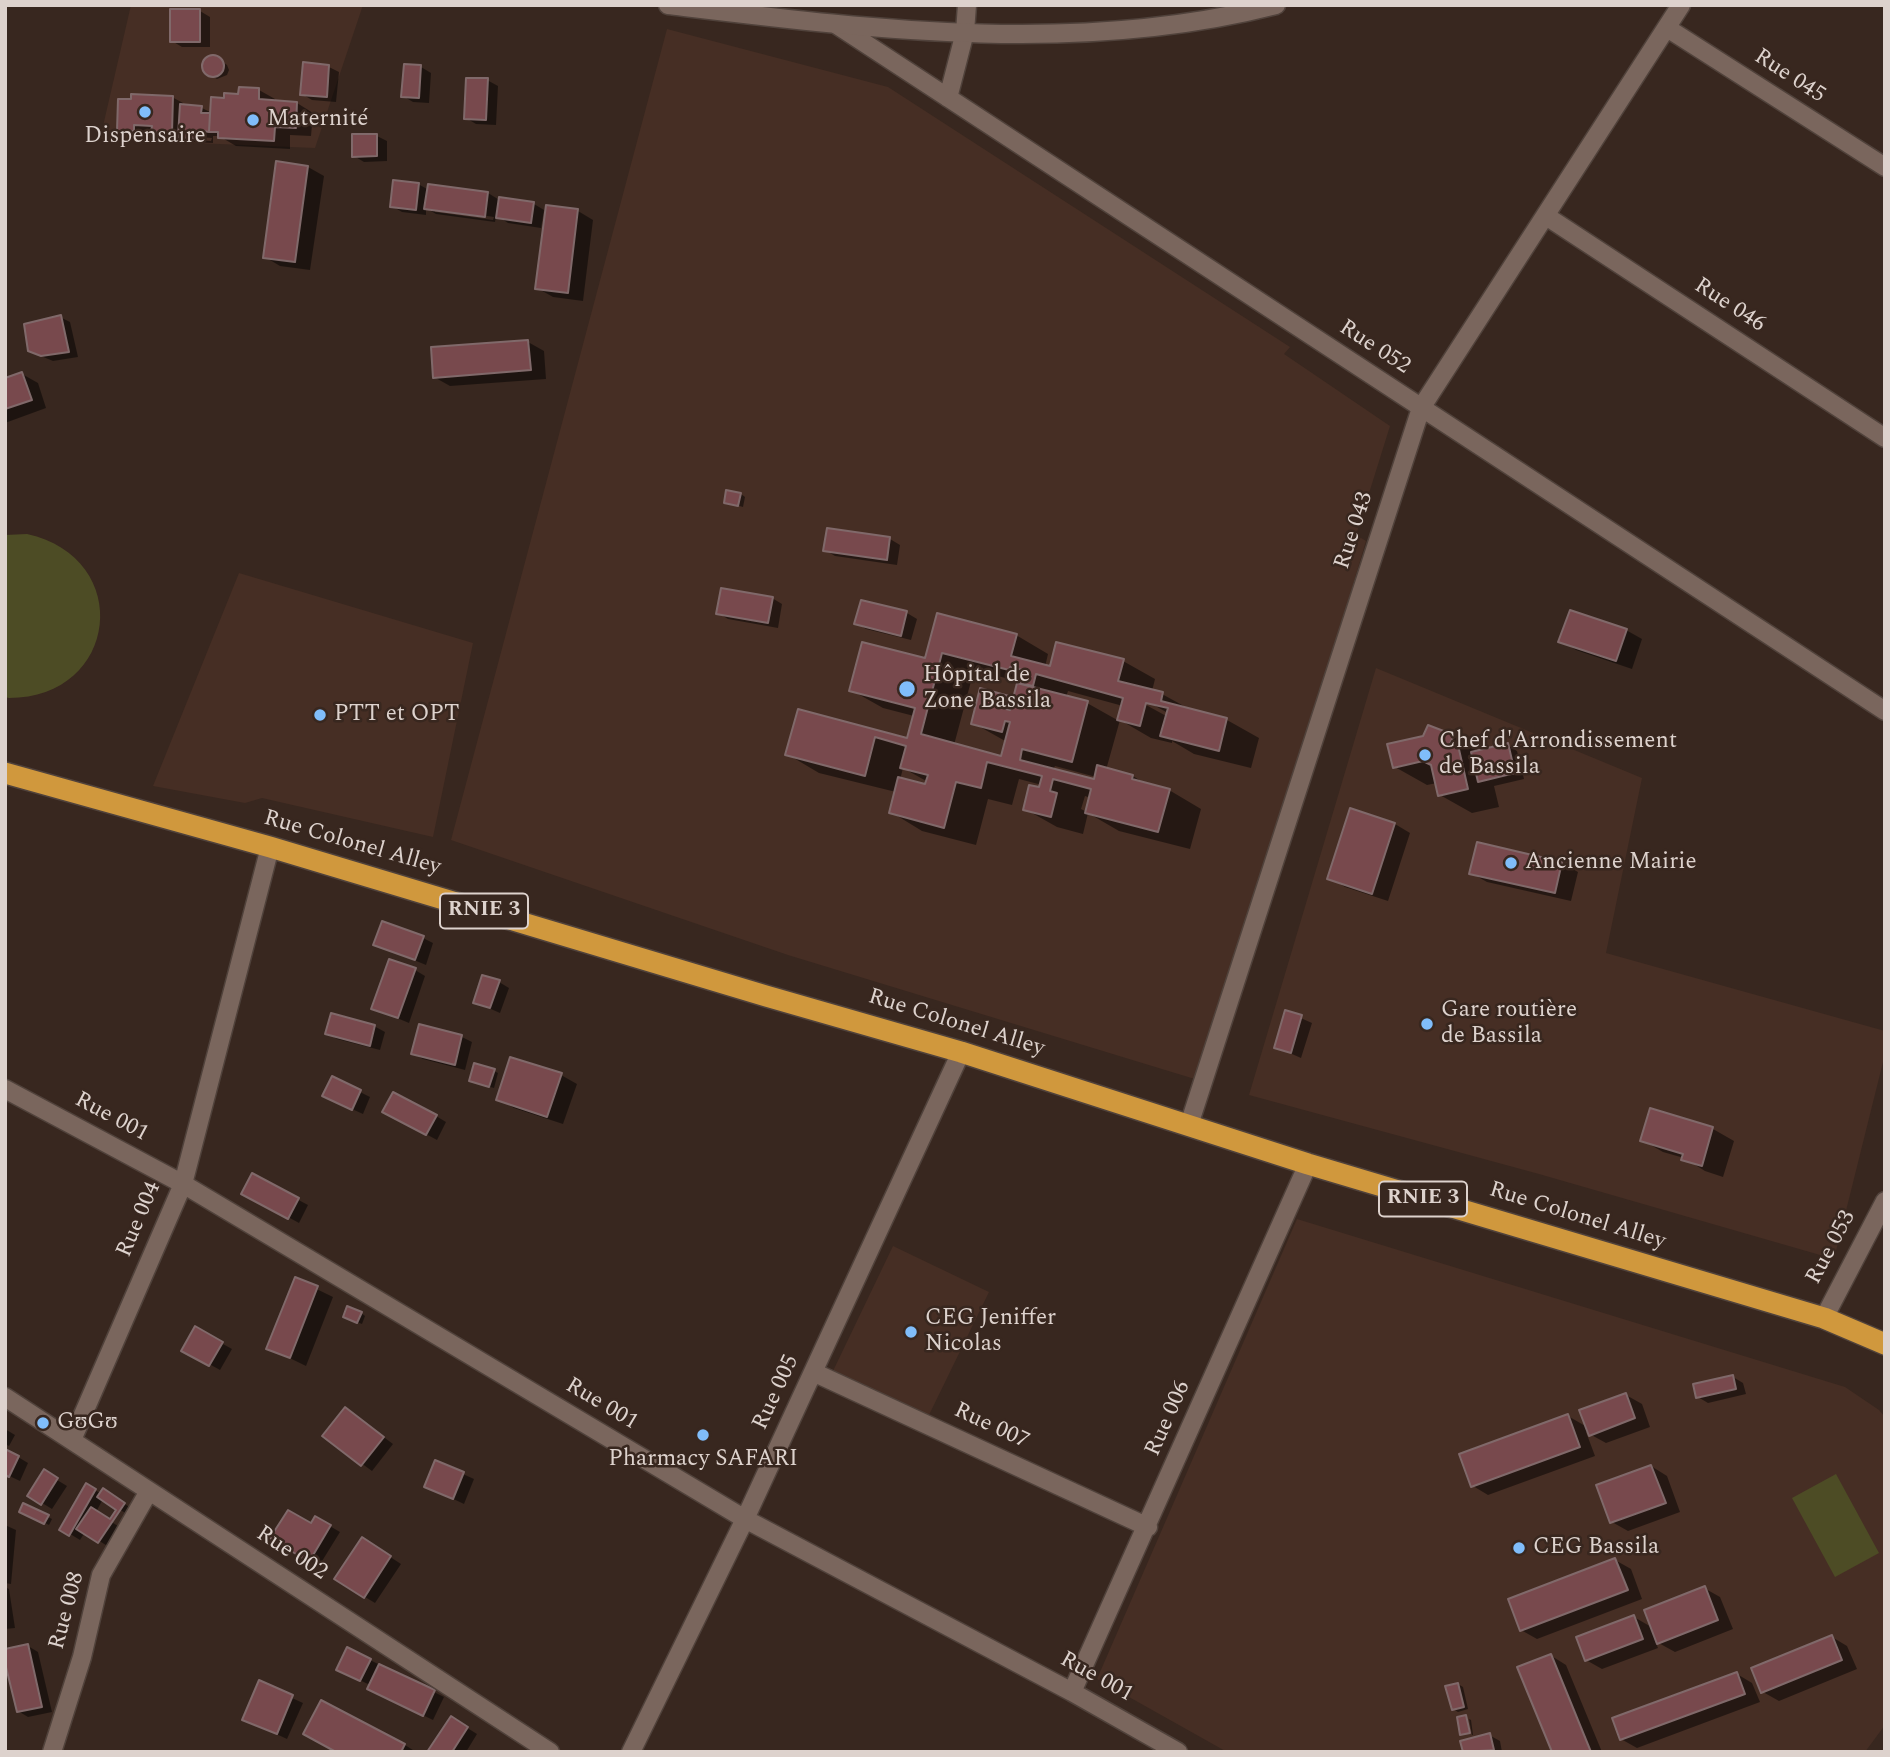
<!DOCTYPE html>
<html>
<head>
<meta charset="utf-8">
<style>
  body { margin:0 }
  #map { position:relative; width:1890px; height:1757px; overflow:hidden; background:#38271f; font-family:Spectral,serif }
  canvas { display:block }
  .frame { position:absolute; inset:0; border:7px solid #ddd2cd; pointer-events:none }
</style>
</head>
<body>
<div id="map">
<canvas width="1890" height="1757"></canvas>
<div class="frame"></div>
</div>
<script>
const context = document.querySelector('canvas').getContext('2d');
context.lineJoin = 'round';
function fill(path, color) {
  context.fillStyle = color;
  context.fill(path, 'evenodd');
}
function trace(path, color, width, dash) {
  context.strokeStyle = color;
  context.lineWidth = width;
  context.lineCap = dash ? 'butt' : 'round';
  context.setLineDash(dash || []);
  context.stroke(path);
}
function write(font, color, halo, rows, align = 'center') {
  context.font = font + ' Spectral,serif';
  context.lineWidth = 5;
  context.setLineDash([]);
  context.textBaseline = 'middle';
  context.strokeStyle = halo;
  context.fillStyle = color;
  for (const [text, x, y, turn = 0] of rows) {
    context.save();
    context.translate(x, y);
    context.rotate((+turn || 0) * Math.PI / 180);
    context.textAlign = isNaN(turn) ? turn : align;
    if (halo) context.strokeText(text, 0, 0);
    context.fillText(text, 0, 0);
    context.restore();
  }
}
fill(new Path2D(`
  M131,5h232l-48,143 -215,-9z
  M667,29l221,58 402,260 -6,7 106,72 -34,109 10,6 -88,296 -80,243 -410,-125 -337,-115z
  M239,573l234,70 -40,194 -171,-39 -17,5 -92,-17z
  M1376,668l266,110 -36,175 279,78v23l-51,205 -295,-85 -290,-79z
  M1297,1219l548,168 34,23 6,7v308l-20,27h-638l-130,-73z
  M893,1246l96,46 -61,125 -95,-46z`), '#462e24');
fill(new Path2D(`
  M27,534c108,24 92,164 -18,164l-4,-1v-162z
  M1836,1474l43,79 -44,24 -43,-79z`), '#4d4c25');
fill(new Path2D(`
  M200,11l10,6v30h-28l-10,-6z
  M217,58l10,7 2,5 -2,5 -10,4 -10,-6 -3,-5 4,-9z
  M305,64l24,3 10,5 -3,30 -24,-2 -10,-6z
  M421,67l10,6 -2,30 -16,-1 -10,-6z
  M487,80l11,6 -2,39 -20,-1 -10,-6z
  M259,90l16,9 -1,3 23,1 16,10 -2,23 -21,-1v14l-54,-3 -17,-10h-6v7l-23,-1 -10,-4v-3l-15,-8 -2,3 13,7h-13l-10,-7h-9v6h-15l-10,-6 53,-33 11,6 -1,3 20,2 10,5 14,-13zM188,136l24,2 -1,3 -23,-2z
  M377,136l10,5v20l-23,1 -10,-6z
  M308,167l16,9 -14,94 -30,-4 -15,-9z
  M418,184l11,6 59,3 13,8 33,3 10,6 -3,18 -33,-5 -12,-8 -1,7 -59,-8 -10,-6v7l-24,-3 -10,-6zM435,208l59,9 -1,3 -58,-8z
  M578,211l15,9 -10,81 -30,-4 -16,-9z
  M60,317l10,5 8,35 -25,4 -12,-5z
  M528,342l16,9 2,28 -96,7 -16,-9z
  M22,374l16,9 8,25 -41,15v-43z
  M741,494l4,3 -2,10 -17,-5z
  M828,530l62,9 10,6 -3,20 -62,-9 -10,-6z
  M772,598l10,6 -4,24 -50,-9 -10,-6z
  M862,602l45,11 10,6 -6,21 -45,-11 -10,-6z
  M938,615l78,20 32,19 -3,13 78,-6 32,18 -3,12 10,3 29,16 36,10 32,18 -8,30 -57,-14 -22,-13v2l-21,-5 -31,-18 -14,50 27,6 14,9 22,5 32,19 -11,40 -71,-18 -31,-18 -5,21 -26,-7 -32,-18 17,-24 -23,-6 -7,26 -24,-6 -12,46 -54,-14 -31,-19 5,-20 -77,-19 -32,-19 12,-43 109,29 6,-24 -31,-8 -32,-18 75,-30zM974,670l47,12 -6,19 -6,-4 -36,26 34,19 -5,16 -48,-13zM1068,691l55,15 -4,15 -32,-18 -21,-6zM1139,697l29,16v4l-31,-17zM1055,766l41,11 -1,4 -42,-11zM903,768l25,14 -2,5 -26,-7zM1085,796l6,2 -4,14 -6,-3z
  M1626,630l16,9 -10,30 -56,-19 -15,-9z
  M1453,736l26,16 28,-7 10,6 7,28 -30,7 5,21 -27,6 -32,-18 -3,-12 -10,2 -32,-18z
  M1352,810l43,14 15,9 -22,68 -43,-14 -15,-9z
  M1478,845l84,18 16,9 -7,29 -84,-19 -16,-9z
  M423,938l10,5 -7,22 -51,-21z
  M415,970l10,6 -16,47 -36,-15z
  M499,982l10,6 -9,25 -25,-11z
  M1287,1012l25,11 -11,35 -25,-11z
  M374,1026l11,6 -5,18 -43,-11 -10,-6z
  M420,1026l42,11 10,5 -7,28 -42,-11 -10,-5z
  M494,1071l4,2 -4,15 -19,-5z
  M561,1075l16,9 -14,40 -49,-16 -16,-9z
  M332,1078l38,19 -7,17 -29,-13z
  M1651,1110l62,19 21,12 -11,36 -18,-6 -21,-13 -21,-6 -21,-12z
  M436,1116l10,6 -9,18 -43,-23z
  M253,1176l55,29 -9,18 -55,-30z
  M296,1279l37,18 -27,69 -37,-18z
  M361,1313l4,3 -3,8 -13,-5z
  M196,1329l36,20 -12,21 -36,-20z
  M1733,1377l10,6 3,11 -38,9 -10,-6z
  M1626,1395l16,9 8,23 -44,16 -20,-11 9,24 -107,39 -15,-9 95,-70 19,11z
  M346,1409l47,35 -21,27 -48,-35z
  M5,1429l10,6 -6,11 -4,-2z
  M18,1457l10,6 -8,18 -15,-7z
  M436,1462l38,17 -10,25 -38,-18z
  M1651,1466l16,10 13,36 -52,19 -16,-9z
  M44,1472l23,14 -15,23 -23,-14z
  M87,1486l15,8 12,3 20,13 -4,6 -27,-17 -7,13 25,16 -12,19 -24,-15 -5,8 -18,-11z
  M24,1505l28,14 -3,6 -28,-14z
  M316,1518l24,14 -21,34 -46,-28 38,-12z
  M5,1525l11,5 -5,54 -6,-1z
  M372,1545l29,19 -26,39 -10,-6z
  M1615,1560l16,9 11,30 -105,40 -16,-9z
  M5,1587l4,2 6,39 -10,1z
  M1704,1588l16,9 13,32 -58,23 -20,-11 3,7 -56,21 -16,-9 48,-43 19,11z
  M1832,1637l15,9 10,23 -78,32 -16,-9z
  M28,1646l10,6 14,60 -24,5 -10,-6 -8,-36 -5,1v-19z
  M1550,1655l16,10 36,87h-48z
  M370,1660l74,37 -11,23 -54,-26 -9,-9 -21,-10z
  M1737,1674l15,9 8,19 -123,46 -16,-9z
  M259,1683l44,20 -16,36 -43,-20z
  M1458,1684l5,3 5,22 -10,3 -5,-3z
  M322,1702l83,43 11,7h-78z
  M1469,1719l2,1 2,15h-1z
  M461,1724l16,10 -11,18h-36z
  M1489,1735l11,6 2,11h-37z`), '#0007');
const building = new Path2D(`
  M170,9h30v33h-30z
  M202 66a11 11 0 1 1 22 0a11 11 0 1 1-22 0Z
  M303,62l26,3 -2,32 -27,-2z
  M404,64l17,1 -2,33 -18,-1z
  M466,78h22l-2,42 -22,-1z
  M239,87l20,1v11l38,3 -1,26 -21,-1 -1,14 -56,-3v-6h-9l2,-35 13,1v-5l14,1z
  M131,94l42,2 -1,37 -21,-1 1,-6 -18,-1v6h-17l1,-32h13z
  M180,104l22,2 -1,7h9l-1,19 -6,-1v8l-25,-2z
  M352,134h25v22l-25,1z
  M276,161l32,5 -13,96 -32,-4z
  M393,180l26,3 -3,27 -26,-3z
  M428,184l60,8 -3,25 -61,-8z
  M499,197l35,5 -3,21 -35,-5z
  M546,205l32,4 -10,84 -33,-4z
  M61,315l8,37 -28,4 -13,-5 -4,-27z
  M528,340l3,30 -98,8 -2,-31z
  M22,372l10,28 -27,9v-31z
  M726,490l15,3 -3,13 -14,-3z
  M827,528l63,9 -3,23 -64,-9z
  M721,588l52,9 -5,26 -52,-9z
  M861,600l46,11 -6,25 -47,-12z
  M1570,610l57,19 -11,32 -58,-19z
  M937,613l80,21 -6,22 39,10 6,-24 68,17 -6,22 45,11 -2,9 66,17 -8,33 -59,-15 8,-28 -22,-5 -6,23 -23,-6 6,-22 -87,-24 -3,12 -14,-3 4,-13 -13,-3 -1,3 -67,-17 -21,81 80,22 9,-34 -5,-1 -3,11 -31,-8 9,-36 29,8 -3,13 4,1 7,-27 71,18 -16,61 -50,-13 -2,11 74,19 3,-14 36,10 -1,4 38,10 -12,43 -73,-19 6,-24 -38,-10 -3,12 7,2 -6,24 -28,-7 6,-25 10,2 3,-11 -55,-14 -6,26 -25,-6 -12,46 -55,-15 9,-36 27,7 3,-9 -28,-7 6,-22 -31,-9 -10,39 -80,-21 13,-46 109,29 8,-30 -66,-17 13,-49 63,16z
  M1428,725l26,10 -6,13 10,-3 10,44 -30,7 -7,-31 -8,-4 -30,7 -6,-24 36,-8z
  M1508,743l7,30 -37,9 -7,-30z
  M1350,808l45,15 -23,71 -45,-15z
  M1477,842l85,20 -7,31 -86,-19z
  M382,921l42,15 -9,24 -42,-15z
  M389,959l27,9 -18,50 -27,-9z
  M482,975l18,5 -10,28 -17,-5z
  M1285,1010l17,5 -11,38 -17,-5z
  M331,1013l44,12 -5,21 -45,-12z
  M419,1024l43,11 -7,30 -44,-11z
  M510,1057l52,16 -15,44 -51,-17z
  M474,1063l21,6 -6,18 -20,-6z
  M332,1076l29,14 -9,20 -30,-14z
  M393,1092l44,23 -11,20 -44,-23z
  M1650,1108l63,19 -11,39 -21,-6 2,-6 -43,-13z
  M252,1173l47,25 -11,21 -47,-25z
  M295,1277l23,9 -28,72 -24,-9z
  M347,1306l15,6 -5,11 -14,-6z
  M195,1326l28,16 -14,24 -28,-15z
  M1733,1375l3,14 -40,9 -3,-14z
  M1626,1393l9,25 -46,18 -10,-26z
  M345,1407l39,30 -23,29 -39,-30z
  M1568,1414l12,33 -109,40 -12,-33z
  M5,1449l14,7 -10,21 -4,-2z
  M435,1460l29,12 -11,27 -29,-12z
  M1651,1465l15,38 -56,20 -14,-38z
  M44,1469l14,9 -17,27 -14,-9z
  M86,1483l10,6 -27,47 -10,-6z
  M103,1488l22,15 -27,40 -22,-14 15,-22 19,12 6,-9 -19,-13z
  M23,1503l26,12 -5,9 -25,-12z
  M288,1510l23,13 4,-7 16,9 -22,37 -39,-24z
  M362,1537l29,19 -27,42 -30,-19z
  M1615,1558l13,32 -108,41 -12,-32z
  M1705,1586l13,34 -61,24 -13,-34z
  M1634,1615l9,24 -58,22 -9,-24z
  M1832,1635l10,25 -81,33 -10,-25z
  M28,1644l14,63 -25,5 -12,-49v-14z
  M347,1647l24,12 -11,22 -24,-11z
  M1551,1654l40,98h-39l-35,-85z
  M379,1664l56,26 -12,26 -56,-27z
  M1737,1672l8,22 -125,46 -8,-22z
  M259,1680l34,15 -16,39 -35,-14z
  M1458,1683l6,24 -12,3 -7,-24z
  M321,1700l84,44 -4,8h-65l-33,-18z
  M1466,1715l4,18 -10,2 -3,-18z
  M451,1716l17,11 -16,25h-25z
  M1490,1733l4,17 -31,2 -3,-11z`);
fill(building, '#78494d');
trace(building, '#80696a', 2);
const street = new Path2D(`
  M837,25l1048,686
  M1667,28l218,139
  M948,98l17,-66 2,-27
  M1546,216l339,222
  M5,1089l178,95 562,335 327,173 106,60
  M1189,1125l232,-717 260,-403
  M1824,1318l61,-117
  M813,1372l335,155
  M5,1397l545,355
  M72,1440l111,-256 87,-337
  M1072,1692l236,-528
  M52,1752l30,-95 19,-82 48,-84
  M631,1752l114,-233 216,-467`);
const secondary = new Path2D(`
  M668,5c201,24 409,51 608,0`);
const highway = new Path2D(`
  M5,773l265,74 496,149 195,56 347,112 516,154 61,26`);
trace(street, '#50423b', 21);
trace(secondary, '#50423b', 21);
trace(highway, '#50423b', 24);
trace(street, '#7a665d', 18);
trace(secondary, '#7a665d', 18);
trace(highway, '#d0983d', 21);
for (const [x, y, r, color] of [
  [145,112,7,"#80bdfa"],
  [253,120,7,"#80bdfa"],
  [907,689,9,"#80bdfa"],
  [320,715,7,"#80bdfa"],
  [1425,755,7,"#80bdfa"],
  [1511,863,7,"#80bdfa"],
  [1427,1024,7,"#80bdfa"],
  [911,1332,7,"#80bdfa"],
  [43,1423,7,"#80bdfa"],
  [703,1435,7,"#80bdfa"],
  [1519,1548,7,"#80bdfa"]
]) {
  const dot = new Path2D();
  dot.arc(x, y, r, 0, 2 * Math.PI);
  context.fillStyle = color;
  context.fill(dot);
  trace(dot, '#38271f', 2.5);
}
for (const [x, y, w] of [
  [484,911,88],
  [1423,1199,88]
]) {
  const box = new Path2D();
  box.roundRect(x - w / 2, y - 17.5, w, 35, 5);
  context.fillStyle = '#38271f';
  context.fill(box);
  trace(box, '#ddd2cd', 2);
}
write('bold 21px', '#ddd2cd', null, [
  ["RNIE 3",484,911],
  ["RNIE 3",1423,1199]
]);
write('23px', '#ddd2cd', '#38271f', [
  ["Rue 045",1789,77,33],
  ["Rue 046",1729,306,33],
  ["Rue 052",1374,348,33],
  ["Rue 043",1355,531,-72],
  ["Rue Colonel Alley",352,844,16],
  ["Rue Colonel Alley",956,1024,17],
  ["Rue 001",111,1118,28],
  ["Rue Colonel Alley",1577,1217,17],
  ["Rue 004",140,1220,-67],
  ["Rue 053",1832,1248,-62],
  ["Rue 005",777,1393,-65],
  ["Rue 001",601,1405,31],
  ["Rue 006",1169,1419,-66],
  ["Rue 007",991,1427,25],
  ["Rue 002",291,1554,33],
  ["Rue 008",68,1611,-75],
  ["Rue 001",1096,1678,29]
]);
write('23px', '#ddd2cd', '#38271f', [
  ["Maternité",267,120],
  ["Dispensaire",145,137,"center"],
  ["Hôpital de",923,676],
  ["Zone Bassila",923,702],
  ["PTT et OPT",334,715],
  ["Chef d'Arrondissement",1439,742],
  ["de Bassila",1439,768],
  ["Ancienne Mairie",1525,863],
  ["Gare routière",1441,1011],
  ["de Bassila",1441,1037],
  ["CEG Jeniffer",925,1319],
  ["Nicolas",925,1345],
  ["GʊGʊ",57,1423],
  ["Pharmacy SAFARI",703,1460,"center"],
  ["CEG Bassila",1533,1548]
], 'left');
</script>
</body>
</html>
